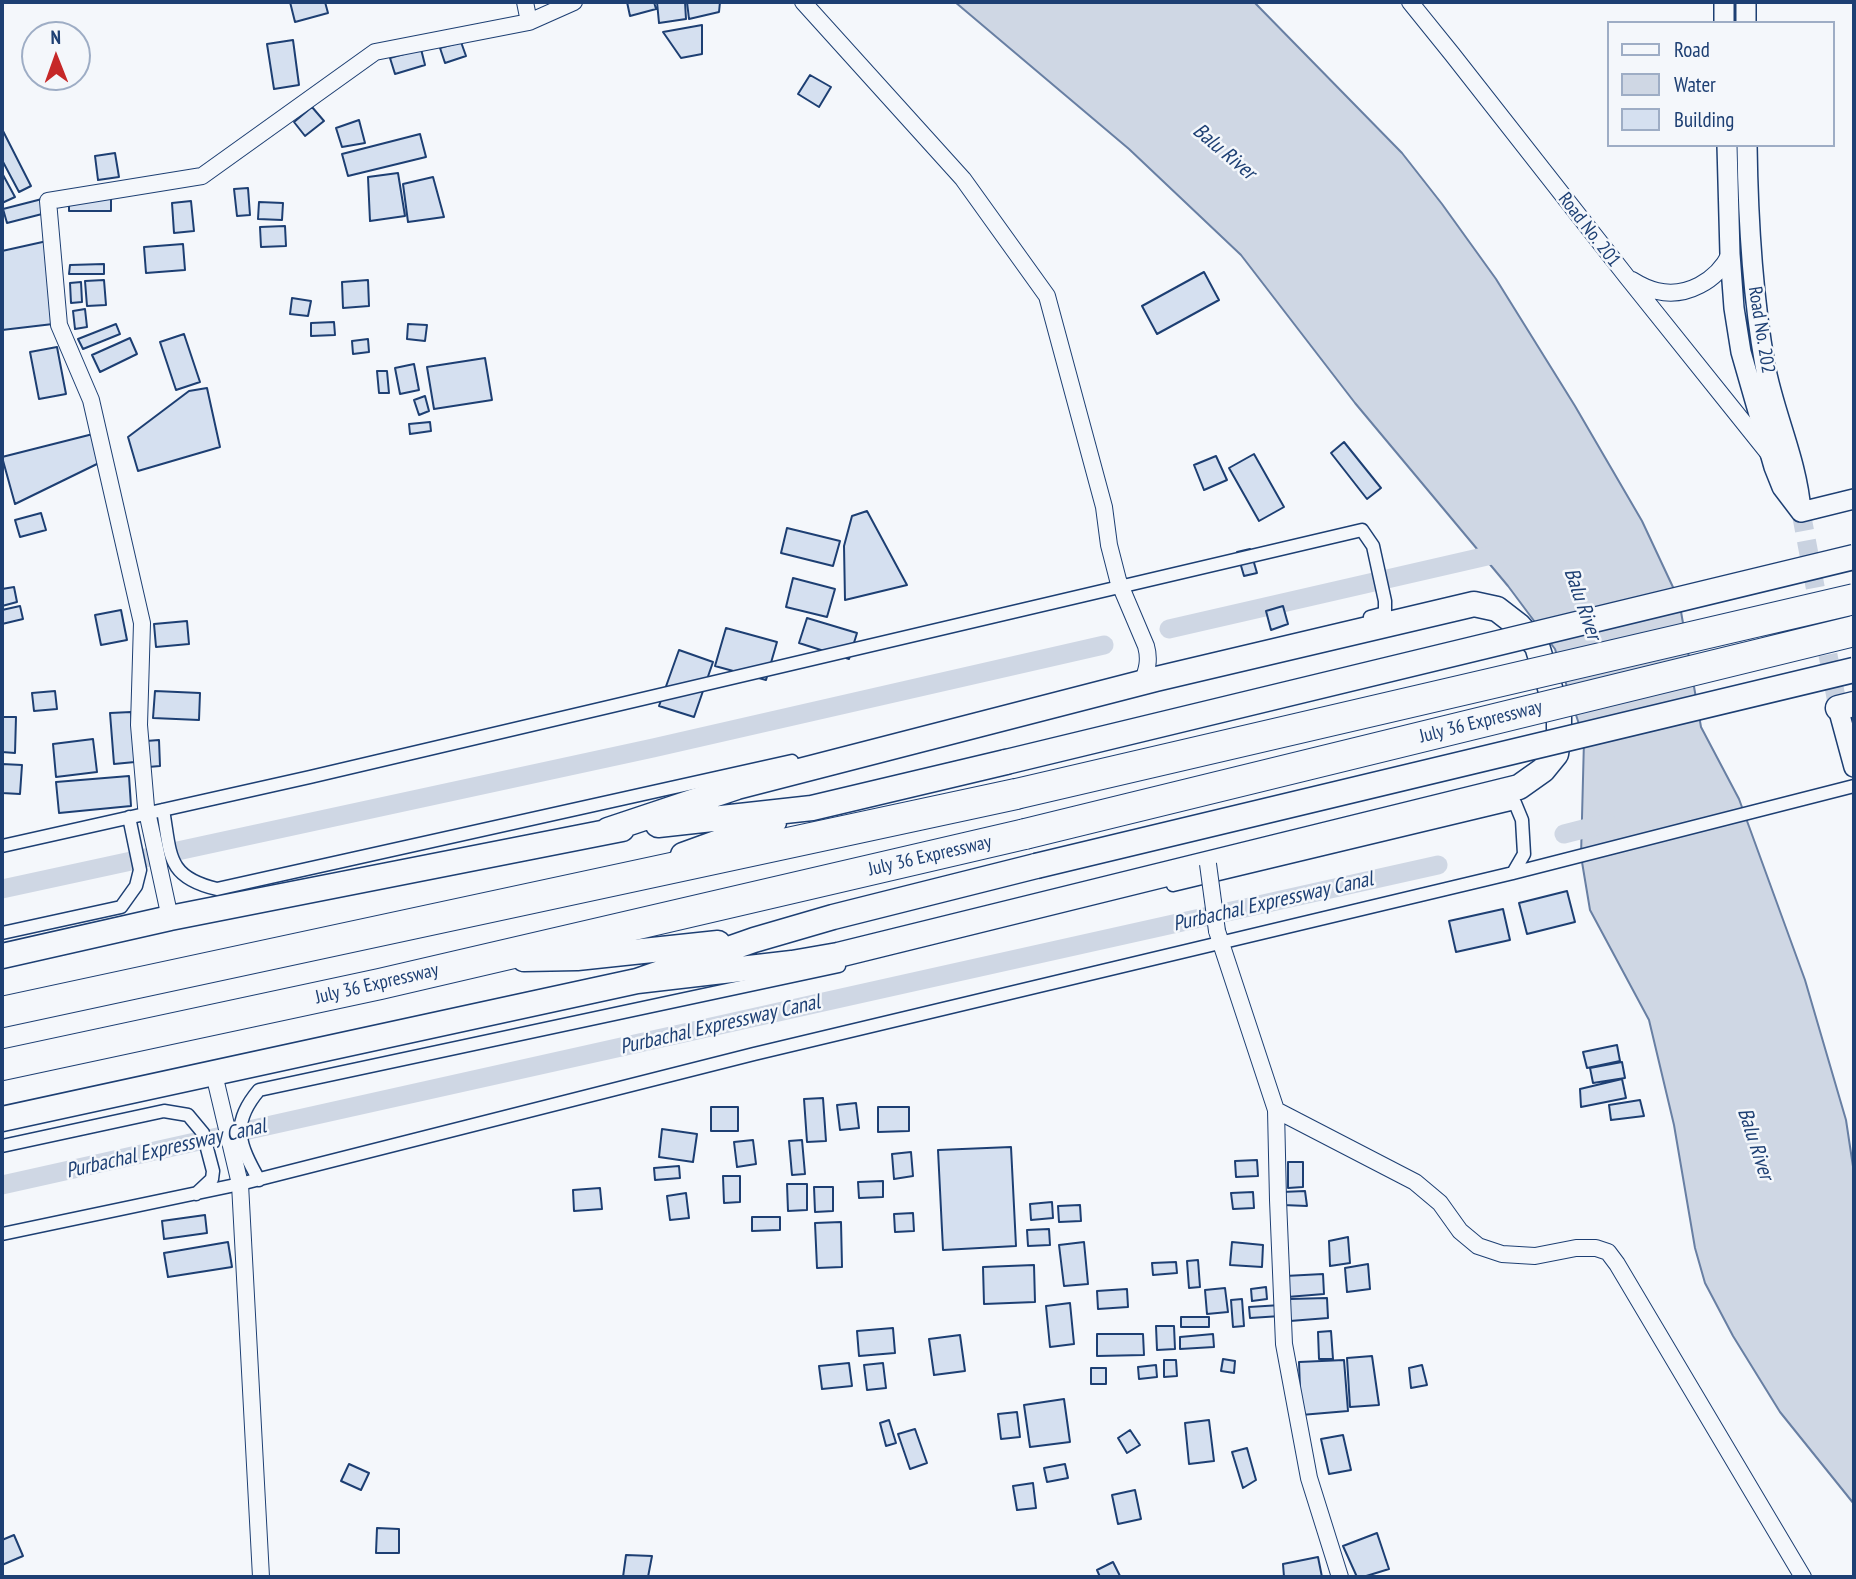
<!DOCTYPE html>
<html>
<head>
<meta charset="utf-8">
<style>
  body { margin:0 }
  #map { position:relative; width:1856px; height:1579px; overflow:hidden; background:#f4f7fb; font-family:"PT Sans Narrow",sans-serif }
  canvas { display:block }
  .frame { position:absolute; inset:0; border:4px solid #1d3f73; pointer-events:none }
  .legend { position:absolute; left:1607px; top:21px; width:228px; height:126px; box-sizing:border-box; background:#f4f7fb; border:2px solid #9eadc5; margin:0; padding:9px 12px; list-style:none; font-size:21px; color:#1d3f73 }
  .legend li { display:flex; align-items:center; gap:14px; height:35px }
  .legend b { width:35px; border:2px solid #9eadc5 }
  .north { position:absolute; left:21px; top:21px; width:70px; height:70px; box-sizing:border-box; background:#f4f7fb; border:2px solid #9eadc5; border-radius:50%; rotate:359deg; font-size:19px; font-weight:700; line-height:28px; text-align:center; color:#1d3f73 }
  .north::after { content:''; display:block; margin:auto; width:24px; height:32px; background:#c62828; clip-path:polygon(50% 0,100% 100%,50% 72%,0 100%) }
</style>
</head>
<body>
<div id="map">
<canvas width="1856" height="1579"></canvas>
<div class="frame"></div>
<ul class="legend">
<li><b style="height:9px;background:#f4f7fb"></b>Road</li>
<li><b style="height:19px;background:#cfd7e4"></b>Water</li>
<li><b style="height:19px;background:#d5e0f0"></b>Building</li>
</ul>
<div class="north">N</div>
</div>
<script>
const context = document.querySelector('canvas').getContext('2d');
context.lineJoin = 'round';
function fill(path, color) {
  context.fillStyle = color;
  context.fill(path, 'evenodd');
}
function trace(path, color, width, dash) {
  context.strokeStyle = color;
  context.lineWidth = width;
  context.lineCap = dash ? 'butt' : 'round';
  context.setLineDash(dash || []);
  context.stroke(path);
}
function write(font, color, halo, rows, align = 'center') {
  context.font = font + ' "PT Sans Narrow",sans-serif';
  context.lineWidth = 5;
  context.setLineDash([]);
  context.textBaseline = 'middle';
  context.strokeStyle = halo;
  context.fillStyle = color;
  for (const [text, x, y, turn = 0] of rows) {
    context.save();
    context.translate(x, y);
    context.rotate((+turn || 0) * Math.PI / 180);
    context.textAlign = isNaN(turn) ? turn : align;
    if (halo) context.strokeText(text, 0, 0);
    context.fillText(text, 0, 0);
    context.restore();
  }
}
const water = new Path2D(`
  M955,2h299l148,151 40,51 54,75 79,127 67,115 37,79 22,127 38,72 66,181 41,140 8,53v331l-74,-92 -47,-76 -28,-53 -10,-35 -21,-123 -25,-105 -59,-110 -9,-54 3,-116 -29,-91 -47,-63 -153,-183 -114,-148 -112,-106z`);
fill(water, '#cfd7e4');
trace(water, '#687fa3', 2);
trace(new Path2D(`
  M1169,629l340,-78
  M1564,834l43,-11
  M2,889l651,-141 451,-103
  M2,1185l1436,-320`), '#cfd7e4', 19);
const building = new Path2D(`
  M290,2h35l3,11 -33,9z
  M627,2h27l2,7 -26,7z
  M657,2h28l1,17 -27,4z
  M687,2h33l-1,10 -30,7z
  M702,25v29l-21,4 -18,-26z
  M293,40l6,45 -25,4 -7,-45z
  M461,42l5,14 -21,7 -5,-15z
  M421,49l4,16 -30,9 -5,-16z
  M810,75l21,12 -12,20 -21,-13z
  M312,107l12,14 -19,15 -11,-14z
  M359,120l6,23 -23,4 -6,-19z
  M2,129l29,57 -12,6 -17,-32z
  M420,134l6,23 -78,19 -6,-22z
  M115,153l4,24 -21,3 -3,-24z
  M2,173l13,24 -13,6z
  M398,173l7,43 -35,5 -2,-44z
  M433,177l11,40 -36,5 -5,-38z
  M248,188l2,27 -13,1 -3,-27z
  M42,199l4,14 -39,10 -4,-14z
  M69,199h42v12h-42z
  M191,201l3,30 -20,2 -2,-30z
  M259,202l24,1 -1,17 -24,-1z
  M285,226l1,20 -25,1 -1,-20z
  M47,241l6,83 -51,6v-79z
  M183,244l2,26 -39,3 -2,-26z
  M104,264v10h-35l1,-9z
  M1204,272l15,28 -62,34 -15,-28z
  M104,280l2,25 -19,1 -2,-25z
  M368,280l1,26 -26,2 -1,-26z
  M81,282l1,20 -11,1 -1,-20z
  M292,298l19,3 -3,15 -18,-2z
  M85,309l2,18 -12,2 -2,-18z
  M334,322l1,13 -24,1v-13z
  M116,324l4,10 -37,15 -5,-10z
  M408,324l19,1 -2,16 -18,-2z
  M184,334l16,48 -24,8 -16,-48z
  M130,338l7,16 -37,18 -8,-17z
  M368,339l1,13 -16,2 -1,-13z
  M57,347l9,47 -27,5 -9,-47z
  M485,358l7,42 -58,9 -7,-42z
  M414,364l5,26 -19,4 -5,-26z
  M377,371h10l2,22h-10z
  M207,388l13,59 -82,24 -10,-34 61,-46z
  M425,396l4,15 -10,4 -5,-15z
  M430,422l1,9 -21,3 -1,-10z
  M93,434l6,29 -84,41 -13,-47z
  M1344,442l37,46 -14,11 -36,-46z
  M1254,454l30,53 -25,14 -30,-53z
  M1216,456l11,24 -23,10 -10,-25z
  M867,511l40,74 -62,15 -1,-54 8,-30z
  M41,513l5,17 -26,7 -5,-17z
  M787,528l53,13 -7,25 -52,-13z
  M1250,549l7,24 -13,3 -7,-24z
  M793,578l42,11 -8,28 -41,-10z
  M14,587l3,15 -15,4v-17z
  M20,606l3,13 -21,5v-14z
  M1283,606l5,18 -17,6 -5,-19z
  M121,610l6,30 -26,5 -6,-30z
  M807,618l50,15 -8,26 -50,-16z
  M187,621l2,23 -33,3 -2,-23z
  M726,628l51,14 -11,38 -51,-14z
  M679,650l34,12 -19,55 -35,-11z
  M55,691l2,18 -23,2 -2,-18z
  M155,691l45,2 -1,27 -46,-2z
  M131,712l4,50 -21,2 -4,-51z
  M2,717h14l-1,36 -13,-1z
  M93,739l4,33 -41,5 -3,-33z
  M159,740l1,26 -12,1 -2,-26z
  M2,764l20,1 -2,29 -18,-1z
  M129,776l2,30 -72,7 -3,-31z
  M1567,891l8,31 -48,12 -8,-31z
  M1503,909l7,31 -54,12 -7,-31z
  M1617,1045l3,16 -33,7 -4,-16z
  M1622,1062l3,16 -32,5 -3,-15z
  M1622,1079l4,19 -45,9 -1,-18z
  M823,1098l3,43 -19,1 -3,-43z
  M1640,1100l4,16 -33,4 -2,-15z
  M856,1103l3,25 -19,2 -3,-25z
  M711,1107h27v24h-27z
  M878,1107h31v24l-31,1z
  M662,1129l35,5 -4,28 -34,-5z
  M753,1140l3,24 -19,3 -3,-25z
  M802,1140l3,34 -13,1 -3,-34z
  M1011,1147l5,99 -73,4 -5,-100z
  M911,1152l2,24 -19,3 -2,-25z
  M1257,1160l1,16 -22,1 -1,-16z
  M1288,1162h15v25l-15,1z
  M679,1166l1,12 -25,2 -1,-12z
  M723,1176h17v26l-16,1z
  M883,1181v16l-24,1 -1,-16z
  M787,1184h20v26l-19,1z
  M814,1187h19v24l-18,1z
  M600,1188l2,21 -28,2 -1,-21z
  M1305,1191l2,15 -24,-1 -1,-13z
  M1253,1192l1,16 -21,1 -2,-16z
  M686,1193l3,25 -19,2 -3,-24z
  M1052,1202l1,16 -22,2 -1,-16z
  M1080,1205l1,16 -22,1 -1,-16z
  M913,1213l1,18 -19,1 -1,-18z
  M205,1215l2,18 -43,6 -2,-18z
  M752,1217h28v13l-28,1z
  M841,1222l1,45 -25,1 -2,-45z
  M1049,1229l1,16 -22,1 -1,-16z
  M1348,1237l2,26 -20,3 -1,-25z
  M228,1242l4,25 -64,10 -4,-24z
  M1084,1242l4,42 -24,2 -5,-41z
  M1232,1242l31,3 -1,22 -32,-2z
  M1198,1260l2,27 -11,1 -2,-27z
  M1176,1262l1,11 -24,2 -1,-12z
  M1368,1264l2,25 -23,3 -2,-24z
  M1034,1265l1,37 -51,2 -1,-37z
  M1323,1274l1,20 -37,3 -2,-21z
  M1266,1287l1,12 -15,2 -1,-12z
  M1225,1288l3,24 -21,2 -2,-24z
  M1127,1289l1,18 -30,2 -1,-18z
  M1327,1298l1,20 -38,3v-22z
  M1242,1299l2,27 -11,1 -2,-27z
  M1070,1303l4,41 -24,3 -4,-41z
  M1281,1305v11l-31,2 -1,-11z
  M1181,1317h28v10h-28z
  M1156,1326h18l1,23 -18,1z
  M893,1328l2,25 -36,3 -2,-25z
  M1331,1331l2,28h-14l-1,-27z
  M1097,1334h46l1,21 -47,1z
  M1213,1334l1,13 -34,2v-12z
  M960,1335l5,36 -31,4 -5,-36z
  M1372,1356l7,49 -29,2 -3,-49z
  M1223,1359l12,2 -1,12 -13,-2z
  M1164,1360h12l1,16 -13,1z
  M1344,1360l4,51 -47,4 -2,-53z
  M849,1363l3,23 -30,3 -3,-23z
  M883,1363l3,25 -19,2 -3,-25z
  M1156,1365l1,12 -18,2 -1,-12z
  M1422,1365l5,20 -16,3 -2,-20z
  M1091,1368h15v16h-15z
  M1064,1399l6,43 -40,5 -6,-42z
  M1017,1412l3,25 -19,2 -3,-25z
  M889,1420l7,23 -10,3 -6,-23z
  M1209,1420l5,41 -25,3 -4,-41z
  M915,1429l12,34 -17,6 -12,-35z
  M1130,1430l10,15 -13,8 -9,-15z
  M1343,1435l8,35 -22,4 -8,-35z
  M1247,1448l9,32 -13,8 -11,-36z
  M349,1464l20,9 -8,17 -20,-9z
  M1065,1464l3,14 -21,4 -3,-14z
  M1033,1483l3,25 -19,2 -4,-24z
  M1135,1490l6,29 -23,5 -6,-29z
  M377,1528l22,1v24h-23z
  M1377,1533l12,36 -26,8h-6l-14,-31z
  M14,1535l9,21 -21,9v-25z
  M626,1555l26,1 -4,21h-25z
  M1318,1557l4,20h-38l-1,-13z
  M1113,1562l7,14 -20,1 -3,-7z`);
fill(building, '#d5e0f0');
trace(building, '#1d3f73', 2);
trace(new Path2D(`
  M1801,512l37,196`), '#c9d2e0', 19, [19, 10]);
const pedestrian = new Path2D(`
  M163,810c8,45 3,67 54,79l575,-128
  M2,846l308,-69 1052,-247 11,16 12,55v12l-15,4
  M1173,885l342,-82 7,17 2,34 -11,19
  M2,933l119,-26 15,-21 4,-16 -11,-53
  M2,1146l162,-35 24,4 15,18 10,38 -1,8 -16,15
  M259,1180c-20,-36 -29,-56 0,-90l580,-124
  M2,1234l238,-50 514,-130 759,-181 341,-87`);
const minor = new Path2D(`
  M525,2l4,20
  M803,2l160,177 84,117 57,211 5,38 9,35 28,66c4,14 1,24 -4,37
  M1410,2l42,52 175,223 142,177
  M1632,280c8,5 16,9 25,11 29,7 60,-10 73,-37
  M170,918l-24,-111 -7,-82 3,-102 -51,-223 -32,-75 -11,-124 154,-25 173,-124 154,-30 45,-20
  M1217,931l59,179 2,90 6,144 25,134 31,99
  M214,1074l26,110 21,393
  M1276,1110l139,72 25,21 20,28 18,15 24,8 33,2 41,-8h20l12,4 9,12 186,313`);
const tertiary = new Path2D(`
  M1724,2v21
  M1746,2v21
  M1727,145l3,109 4,54 7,44 33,115 8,20 19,25
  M1747,145c1,74 5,147 18,220 9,49 32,95 36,146
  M1801,512l53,-13
  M1838,708l16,59`);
const primary = new Path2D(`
  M1838,708l16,-4
  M658,825l154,-17 194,-46
  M608,830l129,-43 419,-108 318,-75 23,5 22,17 18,20 22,71v18l-3,19 -13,16 -24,17 -681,168 -46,8 -155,18
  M683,855l91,-33
  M2,956l168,-38 452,-89
  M524,959l53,-1 141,-15
  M2,1119l635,-138 117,-41 79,-23 203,-51`);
const motorway = new Path2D(`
  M2,1012l1014,-218
  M2,1065l378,-81 645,-150`);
trace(pedestrian, '#1d3f73', 15);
trace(minor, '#1d3f73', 18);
trace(tertiary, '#1d3f73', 22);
trace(primary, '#1d3f73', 27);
trace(motorway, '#1d3f73', 32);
trace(pedestrian, '#f4f7fb', 12);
trace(minor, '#f4f7fb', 16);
trace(tertiary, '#f4f7fb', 19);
trace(primary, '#f4f7fb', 24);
trace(motorway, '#f4f7fb', 30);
const minorBridge = new Path2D(`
  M1208,864l9,67`);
const primaryBridge = new Path2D(`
  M1006,762l848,-205
  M1036,866l818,-196`);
const motorwayBridge = new Path2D(`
  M1016,794l838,-195
  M1025,834l829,-203`);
trace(minorBridge, '#1d3f73', 18, []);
trace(primaryBridge, '#1d3f73', 27, []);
trace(motorwayBridge, '#1d3f73', 32, []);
trace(minorBridge, '#f4f7fb', 16);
trace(primaryBridge, '#f4f7fb', 24);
trace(motorwayBridge, '#f4f7fb', 30);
write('19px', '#1d3f73', '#f4f7fb', [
  ["Road No. 201",1589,230,52],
  ["Road No. 202",1761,330,81],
  ["July 36 Expressway",1481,722,-14],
  ["July 36 Expressway",930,856,-13],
  ["July 36 Expressway",377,984,-13]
]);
write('italic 21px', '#1d3f73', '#f4f7fb', [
  ["Balu River",1224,152,40],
  ["Balu River",1582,604,71],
  ["Purbachal Expressway Canal",1273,902,-13],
  ["Purbachal Expressway Canal",720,1025,-13],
  ["Balu River",1755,1144,72],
  ["Purbachal Expressway Canal",166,1149,-13]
]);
</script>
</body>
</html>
